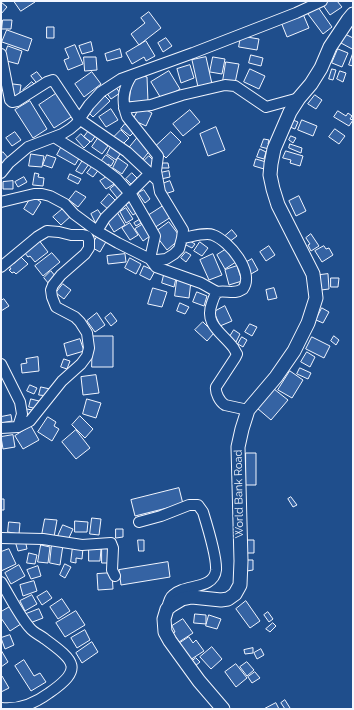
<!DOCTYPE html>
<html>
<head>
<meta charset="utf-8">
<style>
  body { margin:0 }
  #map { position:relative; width:354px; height:710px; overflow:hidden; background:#1f4e8c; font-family:Raleway,sans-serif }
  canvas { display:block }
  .frame { position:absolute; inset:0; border:2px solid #f2f6ff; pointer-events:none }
</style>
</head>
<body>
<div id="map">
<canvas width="354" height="710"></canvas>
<div class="frame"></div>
</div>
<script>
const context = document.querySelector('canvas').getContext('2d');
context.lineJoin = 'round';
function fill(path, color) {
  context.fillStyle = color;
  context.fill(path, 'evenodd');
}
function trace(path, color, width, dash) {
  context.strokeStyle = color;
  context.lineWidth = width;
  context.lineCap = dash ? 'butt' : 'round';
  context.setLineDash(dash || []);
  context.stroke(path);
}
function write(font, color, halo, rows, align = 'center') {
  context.font = font + ' Raleway,sans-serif';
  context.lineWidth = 3;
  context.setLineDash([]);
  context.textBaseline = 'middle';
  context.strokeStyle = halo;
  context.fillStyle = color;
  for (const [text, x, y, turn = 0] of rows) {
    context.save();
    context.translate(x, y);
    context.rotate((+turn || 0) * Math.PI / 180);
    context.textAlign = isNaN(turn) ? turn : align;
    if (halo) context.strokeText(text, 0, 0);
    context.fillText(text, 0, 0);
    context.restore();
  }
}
const building = new Path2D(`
  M14,1h20l1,1 -14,9z
  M329,1h8l5,6 -12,8 -7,-10z
  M1,2l6,5 -6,7z
  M318,7l14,20 -9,7 -15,-20z
  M149,12l12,16 -22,17 -8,-11 14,-11 -4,-5z
  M303,14l6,14 -22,9 -6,-15z
  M3,20h9l-1,9h-9z
  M47,27h7v11h-7z
  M7,30l25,9 -4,12 -26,-9z
  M345,34l8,4v8l-1,3 -11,-6z
  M241,36l18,3 -2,11 -18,-3z
  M166,38l6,8 -9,6 -5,-9z
  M146,41l9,15 -9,5 -2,-4 -12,7 -6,-11z
  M91,42l2,9 -11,3 -3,-8z
  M75,45l8,19 -15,6 -4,-10 5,-2 -4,-9z
  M8,46l14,5 -4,13 -15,-4z
  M120,49l2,8 -15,4 -2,-7z
  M338,49l10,4 -6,14 -10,-4z
  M353,53v13l-4,-1z
  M251,55l12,3 -2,8 -12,-3z
  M84,57h12l1,13 -12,1z
  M206,57l6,27 -14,3 -6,-27z
  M213,57l12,2 -3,15 -12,-2z
  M226,62l13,2 -4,19 -12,-2z
  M190,65l4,13 -13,5 -4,-14z
  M250,69l15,7 -6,13 -15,-7z
  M332,69l4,1 -3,10 -4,-1z
  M169,71l11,18 -18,11 -11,-18z
  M340,71l6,2 -3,9 -6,-3z
  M37,72l8,10 -6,4 -8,-10z
  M92,72l9,12 -17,13 -9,-13z
  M137,74l10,3 1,25h-19l2,-15z
  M32,82l4,4 -9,8 -4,-4z
  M13,84l8,1 -2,13 -8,-1z
  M115,86l5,7 -9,6 -5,-7z
  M60,91l16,23 -22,14 -15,-23z
  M104,95l6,6 -17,16 -6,-6z
  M315,95l7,5 -6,9 -8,-5z
  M30,101l17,28 -14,9 -18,-28z
  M140,107l12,6 -6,13 -13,-6z
  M111,109l7,11 -12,7 -7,-10z
  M190,110l10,12 -17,14 -10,-12z
  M338,111l8,5 2,-3 4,3 -2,3 3,1 -4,6 -15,-9z
  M293,120l5,2 -3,7 -5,-2z
  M302,120l15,6 -4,10 -15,-6z
  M125,124l9,8 -4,4 -9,-7z
  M216,127l9,23 -17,6 -8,-22z
  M90,129l6,6 -5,7 -7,-5z
  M335,129l10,7 -6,8 -10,-7z
  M121,130l8,8 -7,7 -8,-8z
  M15,132l6,8 -9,6 -6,-8z
  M171,132l10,10 -15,16 -11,-11z
  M81,134l9,8 -6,6 -8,-9z
  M100,135l7,4 -3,4 4,3 -6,8 -10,-7z
  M291,136l5,2 -3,5 -4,-3z
  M138,137l14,11 -9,11 -14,-11z
  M264,139l5,1 -1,4h3l-2,5 -8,-2z
  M113,143l10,7 -7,10 -9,-6z
  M63,144l18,11 -6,10 -18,-10z
  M290,144l12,4 -1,5 -12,-5z
  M260,149l6,3 -2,7 -7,-2z
  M286,151l17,5 -3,10 -10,-3 1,-3 -8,-2z
  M3,152l7,8 -9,7v-13z
  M31,154l13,2 -2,11 -13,-1z
  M47,155l9,3 -4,10 -9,-3z
  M106,155l8,6 -3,5 -3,-2 -2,3 -6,-4z
  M149,156l6,6 -6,6 -6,-6z
  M118,158l10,7 -6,9 -9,-6z
  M256,159l10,3 -2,7 -10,-3z
  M83,160l6,4 -7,10 -6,-3z
  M161,163h7l1,5h-7z
  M94,164l6,4 -7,9 -6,-4z
  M169,171l1,6 -9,2 -1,-6z
  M35,173l4,1 -1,3 6,1 -1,8 -10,-1z
  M132,173l5,5 -6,6 -5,-5z
  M70,174l11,5 -3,5 -10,-5z
  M108,176l6,8 -8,5 -6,-8z
  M24,177l3,5 -9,5 -3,-5z
  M13,181v8h-10v-7z
  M170,181l4,10 -9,3 -3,-10z
  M119,182l7,10 -8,7 -8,-10z
  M144,190l6,9 -5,4 -7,-10z
  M76,191l10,6 -8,10 -9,-7z
  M109,194l8,8 -8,8 -8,-7z
  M32,196l9,6 -8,13 -9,-6z
  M299,196l7,15 -10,5 -7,-15z
  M132,201l7,10 -6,4 -7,-10z
  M163,206l8,11 -17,11 -8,-11z
  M65,207l7,8 -11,10 -8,-8z
  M126,208l7,11 -7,4 -6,-11z
  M98,210l6,9 -8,5 -5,-10z
  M117,212l8,13 -11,7 -8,-13z
  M139,220l2,3 -5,3 -2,-3z
  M169,222l12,16 -14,12 -13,-17z
  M130,223l8,12 -8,5 -8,-12z
  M145,223l8,11 -10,7 -8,-12z
  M232,230l5,6 -8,6 -5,-5z
  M311,234l8,12 -8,5 -3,-6 2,-1 -4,-6z
  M98,235l9,5 -7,12 -9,-5z
  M38,239l10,13 -13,10 -5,-6 -2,1 -3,-4z
  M188,240l7,4 -3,4 -6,-3z
  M200,242l8,6 -6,8 -8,-5z
  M269,246l6,9 -9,6 -6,-9z
  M324,246l2,3 3,-1 4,7 -11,7 -7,-11z
  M228,248l8,14 -11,7 -8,-14z
  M186,252l5,3 -5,7 -5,-4z
  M52,253l8,9 -17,14 -8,-10z
  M125,254l1,8 -18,2 -1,-8z
  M213,254l9,21 -13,5 -9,-20z
  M21,257l7,7 -12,10 -2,-2 -2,1 -3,-3 2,-1 -3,-4 5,-4 1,2z
  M130,258l11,6 -5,10 -11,-6z
  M252,259l6,11 -7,4 -6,-11z
  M144,266l11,5 -5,9 -10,-5z
  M237,266l5,15 -13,4 -4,-15z
  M51,271l5,6 -7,7 -5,-6z
  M328,274l1,15 -8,1 -1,-15z
  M164,275l12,3 -2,9 -12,-4z
  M331,278h8l-1,9h-7z
  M177,280l14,1 -2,17 -14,-2z
  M63,284l8,6 -7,9 -8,-6z
  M153,288l14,4 -5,15 -14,-3z
  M274,288l3,10 -9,2 -2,-10z
  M197,292l10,4 -3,10 -11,-4z
  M4,299l5,7 -8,5v-10z
  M180,303l9,4 -4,7 -8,-3z
  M225,306l7,15 -12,5 -6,-14z
  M322,308l7,4 -6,11 -7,-3z
  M97,313l8,12 -10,7 -8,-11z
  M111,313l6,8 -6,5 -6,-8z
  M203,322l11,11 -7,8 -12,-11z
  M250,324l7,3 -5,9 -7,-4z
  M234,330l6,4 -4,8 -7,-4z
  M93,336h20v31h-21z
  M334,336l5,4 -3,5 -5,-4z
  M242,337l5,3 -4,7 -5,-3z
  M312,337l18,9 -6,12 -18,-9z
  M80,339l4,12 -17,5 -3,-12z
  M307,352l8,5 -5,10 -9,-5z
  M38,357l1,14 -17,2 -1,-9 6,-1 -1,-4z
  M64,359l6,2 -3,8 -6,-2z
  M300,368l11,5 -3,6 -11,-5z
  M290,371l13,9 -11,18 -14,-8z
  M96,375l3,18 -16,2 -2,-18z
  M30,385l7,3 -3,6 -7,-3z
  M41,387l9,2 -2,7 -9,-1z
  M274,389l14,11 -17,20 -14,-12z
  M31,399l8,2 -2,8 -8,-2z
  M87,399l14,4 -5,15 -13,-4z
  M27,409l5,1 -2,5 -4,-2z
  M11,415l1,6 -11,2v-6z
  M80,416l13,13 -8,9 -13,-13z
  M48,417l8,5 -2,4 5,3 -7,12 -14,-9z
  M31,426l8,14 -16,9 -8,-13z
  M76,430l14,18 -14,11 -14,-17z
  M13,435l2,12 -12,2 -2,-12z
  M246,453h10v32h-10z
  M179,488l4,16 -48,12 -4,-16z
  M291,497l6,8 -4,2 -5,-8z
  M1,499h3v11h-3z
  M92,518l9,1 -2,16 -9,-1z
  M45,519l12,1 -3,17 -12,-2z
  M75,521l13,1 -1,10h-12z
  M9,522l11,1 -1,11 -11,-2z
  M63,525l10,4 -5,11 -10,-4z
  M116,529h7v8l-7,1z
  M25,539l2,10 -9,2 -3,-10z
  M138,540h6v11h-5z
  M247,540h7v13h-7z
  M52,544l11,1 -3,20 -10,-2z
  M41,545l9,2 -2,16 -10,-1z
  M73,546l10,2 -1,11 -6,-1v5l-5,-1z
  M102,547h8v16h-8z
  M89,548l12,1 -1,12h-11z
  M9,549l7,15 -15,7v-19z
  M29,553l8,2 -2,9 -8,-1z
  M247,560h6v10l-6,1z
  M168,562l2,15 -49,8 -2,-15z
  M65,564l6,3 -6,11 -5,-3z
  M19,565l6,11 -14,8 -6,-11z
  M38,566l3,10 -10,3 -4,-9z
  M112,573l1,16 -15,1 -1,-16z
  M34,581l3,10 -14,5 -3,-11z
  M47,591l5,7 -10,7 -5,-8z
  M32,595l5,9 -12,7 -5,-10z
  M62,599l8,12 -12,8 -8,-12z
  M246,601l14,20 -10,7 -14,-19z
  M13,605l11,17 -14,9 -9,-13v-6z
  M39,609l4,9 -13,5 -4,-9z
  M76,611l9,14 -20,12 -9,-14z
  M268,612l5,7 -4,3 -5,-7z
  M195,614l11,1v9l-12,-1z
  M209,615l12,4 -4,10 -11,-3z
  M183,619l10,14 -14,9 -6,-9 2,-1 -3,-6z
  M273,623l3,3 -6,6 -4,-3z
  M85,630l5,10 -13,8 -6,-10z
  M10,635l4,10 -9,4 -4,-11z
  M189,637l4,6 3,-3 8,11 -14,9 -13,-15z
  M92,642l6,10 -16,11 -6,-10z
  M212,647l10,12 -11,10 -11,-12z
  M253,648v5l-8,1 -1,-4z
  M261,649l3,6 -7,4 -3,-6z
  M1,650l7,12 -7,5z
  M196,658l4,4 -5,4 -4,-4z
  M24,660l10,16 6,-3 6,9 -15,9 -16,-25z
  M247,662l7,8 -7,6 -7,-9z
  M236,664l11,14 -11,9 -11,-15z
  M255,672l5,6 -8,5 -4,-6z
  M1,676h1l7,12 -8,4z
  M285,700l5,8 -1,1h-4l-4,-6z
  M276,703l3,6h-15z`);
fill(building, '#3563a3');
trace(building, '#f2f6ff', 1);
const minor = new Path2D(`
  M1,54l9,46 2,2 5,-1 30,-19 6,-2 26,39 48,33 30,28
  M124,108l27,-3 31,-10 43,-10 10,1 31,21 33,-9
  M54,137l46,29 17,13 15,17 23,40 -5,23 6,8 45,16 16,9
  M1,173l8,-10 19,-16 34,-13 8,-5 6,-5 13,-19 12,-13 20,-13 72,-26 103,-40 26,-12
  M1,202l33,-8h8l8,2 15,8 9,10 23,17 21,12 32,16 7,1 9,-1 8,-5 5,-5 3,-11 1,-8 -23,-38 -4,-21 2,-15 -31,-39c-6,-16 -4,-28 5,-42
  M97,231l8,-13 45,-45
  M182,238c8,-1 24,-6 31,-3 16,6 42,37 30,54 -9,6 -16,1 -26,3 -2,3 -4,7 -5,11 -8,21 9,29 20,43 2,2 3,5 5,8l-2,4 -19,29c-1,6 4,15 9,18l23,5
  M1,267l36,-30 10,-6 12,1 12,3h12l4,1 2,4v8l-4,6 -24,21 -8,10 -2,5 1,7 4,10 19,10 5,5 7,11 2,15 -2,8 -6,8 -19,17 -32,40 -12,6 -17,1
  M1,364l19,38 2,12 -4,13
  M139,522l22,-6 28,-11h9l5,7c4,13 14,45 13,58 -2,20 -32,14 -43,25 -4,3 -5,9 -6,14
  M1,538l42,1 39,6 29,-2 2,5 -1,22 3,6
  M1,582c8,13 19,35 29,46 4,5 10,7 15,11 30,22 39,30 4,54 -15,11 -30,17 -48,15`);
const major = new Path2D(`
  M223,709l-24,-28 -29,-40 -5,-9 -1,-13 3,-10 5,-4 10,-6 10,-2 29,3 7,-1 7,-5 5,-9 1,-24 -3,-114 4,-18 6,-19 28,-33 18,-26 14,-28 8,-25 -3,-24 -35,-69 -5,-16 -3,-14 1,-11 3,-15 16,-37 9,-14 12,-14 10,-16 9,-21 18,-27 5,-6`);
trace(minor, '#f2f6ff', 12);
trace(major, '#f2f6ff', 15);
trace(minor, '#1f4e8c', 10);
trace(major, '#1f4e8c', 13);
write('11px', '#f2f6ff', '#1f4e8c', [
  ["World Bank Road",239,494,-91]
]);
</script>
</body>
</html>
